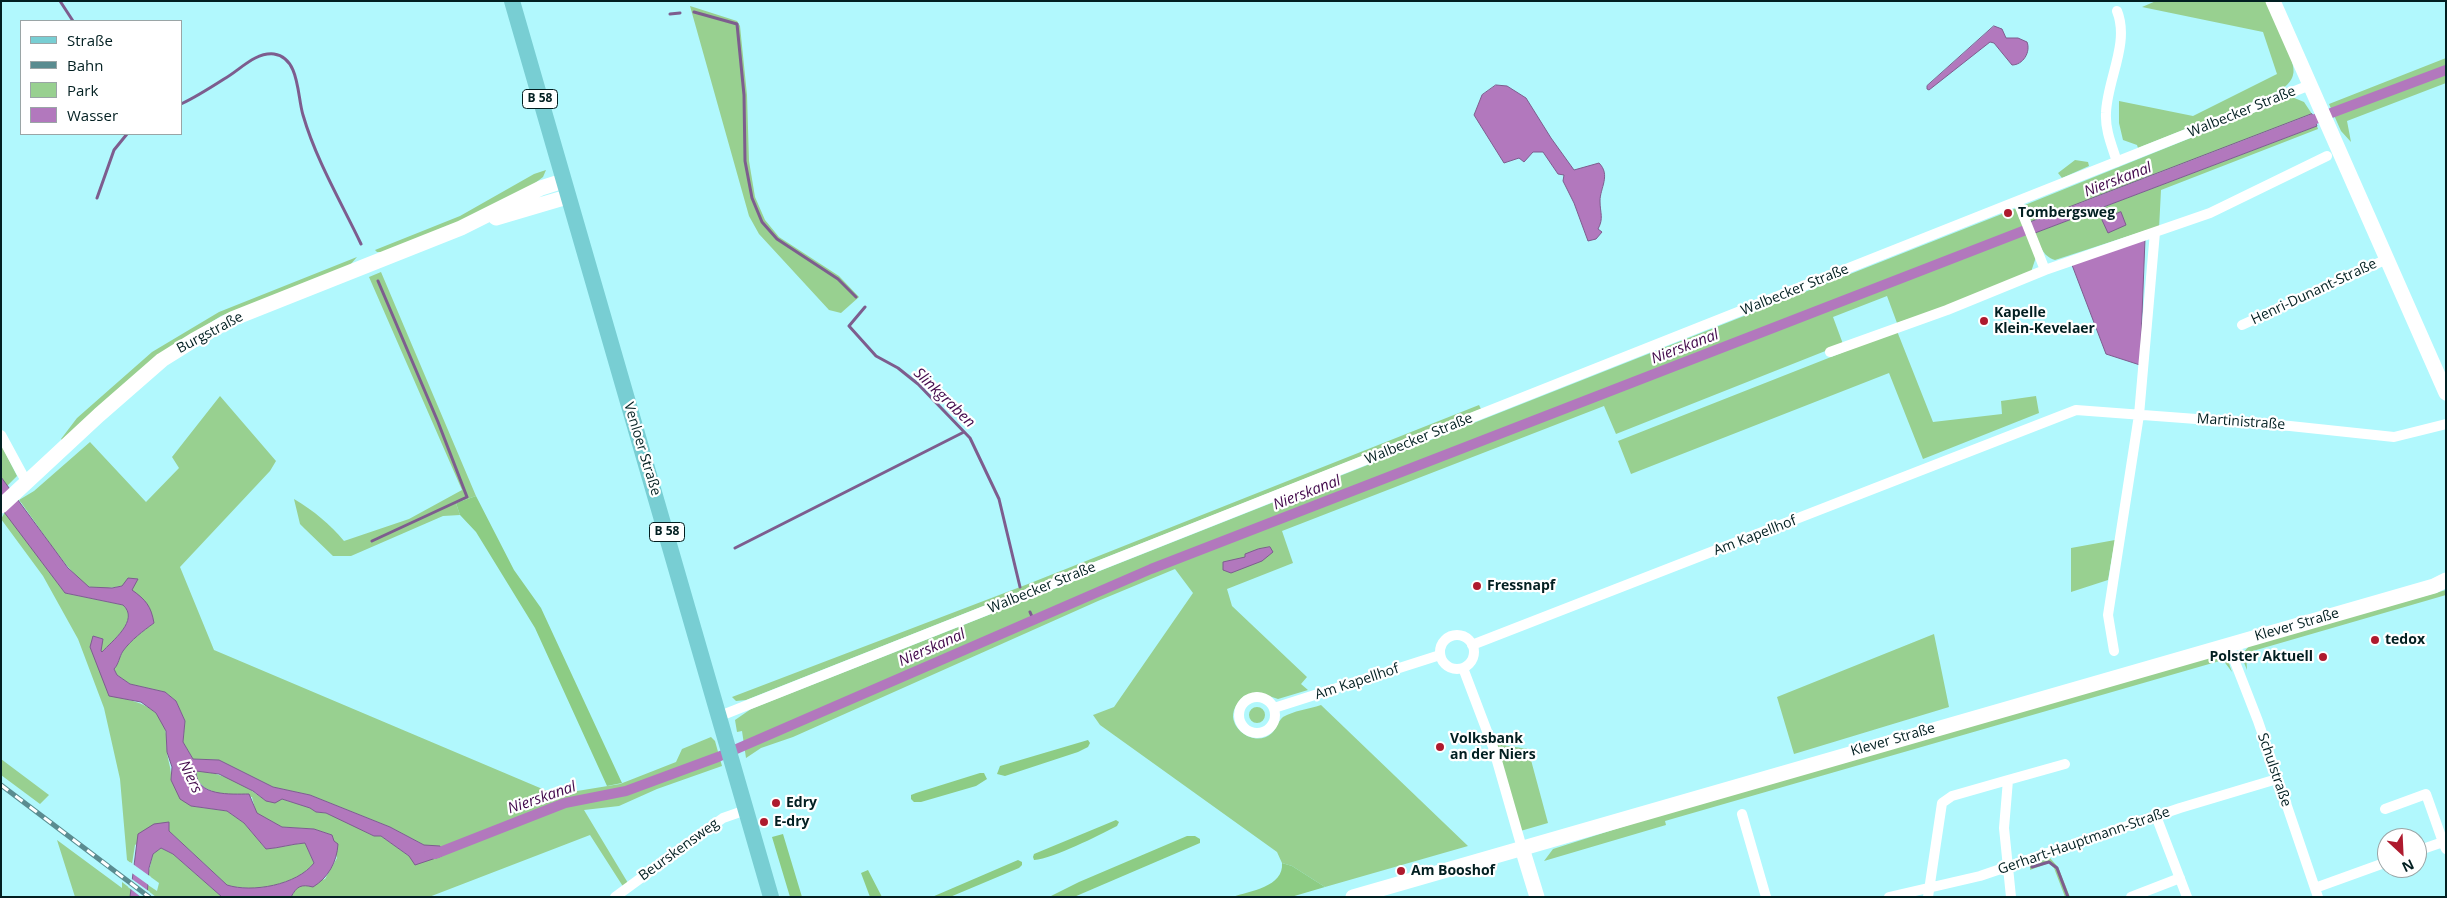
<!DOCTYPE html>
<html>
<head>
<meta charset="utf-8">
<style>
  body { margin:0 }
  #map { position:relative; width:2447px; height:898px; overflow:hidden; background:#b1f8fd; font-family:"Open Sans",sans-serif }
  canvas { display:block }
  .frame { position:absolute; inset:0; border:2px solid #021f21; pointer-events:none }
  .legend { position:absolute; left:20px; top:20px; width:162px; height:115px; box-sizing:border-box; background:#fff; border:1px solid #9aa5a6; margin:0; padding:6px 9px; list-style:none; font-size:15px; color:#021f21 }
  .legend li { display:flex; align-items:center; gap:10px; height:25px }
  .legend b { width:25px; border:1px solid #9aa5a6 }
  .north { position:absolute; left:2377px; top:828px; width:50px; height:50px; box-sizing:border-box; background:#fff; border:1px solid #9aa5a6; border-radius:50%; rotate:155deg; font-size:14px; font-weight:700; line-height:20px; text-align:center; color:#021f21 }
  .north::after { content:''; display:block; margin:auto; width:18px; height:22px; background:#ae1a2e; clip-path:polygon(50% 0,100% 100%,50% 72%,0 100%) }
</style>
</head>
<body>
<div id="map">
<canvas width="2447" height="898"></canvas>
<div class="frame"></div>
<ul class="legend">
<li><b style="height:6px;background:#78ced3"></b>Straße</li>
<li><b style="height:6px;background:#5a8c90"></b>Bahn</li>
<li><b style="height:14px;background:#98d090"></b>Park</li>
<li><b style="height:14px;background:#b278bd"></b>Wasser</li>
</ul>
<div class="north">N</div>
</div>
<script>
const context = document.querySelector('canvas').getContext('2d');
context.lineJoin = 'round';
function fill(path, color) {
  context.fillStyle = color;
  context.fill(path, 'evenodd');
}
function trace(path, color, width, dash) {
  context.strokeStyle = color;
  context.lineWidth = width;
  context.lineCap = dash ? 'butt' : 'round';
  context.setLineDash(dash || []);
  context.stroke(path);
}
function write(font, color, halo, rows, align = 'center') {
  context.font = font + ' "Open Sans",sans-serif';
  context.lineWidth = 4.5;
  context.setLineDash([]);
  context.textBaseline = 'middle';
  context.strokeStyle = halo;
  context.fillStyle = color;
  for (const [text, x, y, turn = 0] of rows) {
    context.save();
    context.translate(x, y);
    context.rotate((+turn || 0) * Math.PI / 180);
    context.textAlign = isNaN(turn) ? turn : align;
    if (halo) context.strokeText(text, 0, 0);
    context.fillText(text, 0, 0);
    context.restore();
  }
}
fill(new Path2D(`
  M2156,1h110c6,15 32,61 27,74 -3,12 -17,17 -27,22l-128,51 -1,-3 -14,-5 -4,-17v-22l74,15 84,-42 -14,-42 -121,-25z
  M690,6l47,15 3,5 7,69 2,66 6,36 10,23 14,17 60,39 20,21 -18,16 -12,-3 -70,-76 -10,-18z
  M2446,58v25l-99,38 4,21 -10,-11 -12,-27z
  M2292,97l12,5 8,12 -281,108 -6,-17z
  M2317,126l1,3 -157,61 -2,39 -12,1 -92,30c-13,-4 -15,-15 -20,-27z
  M2075,160l13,2 1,4 -27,12 -4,-5z
  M546,170l-3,7 -9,7 -74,38 -76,30h-7l-2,-2 85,-34 74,-42z
  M2017,208l19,49 -5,15 -85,35 -49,16 -10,-27 -54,21 10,27 -227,90 -12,-28 -322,125 11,32 -66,26 5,17 75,71 -6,7 7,6 -30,9 -21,-7 -13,4c-6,6 -11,12 -11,21 2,17 25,29 39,16 4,-4 6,-12 11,-16 10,-6 26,-8 38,-12l147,141 -143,41 -33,-21 -10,-3 -5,-11 -177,-127 -7,-10 21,-8 79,-114 -18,-24 -77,32 -305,136 -32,11 -15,10 -4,-27 -5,1 -2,-12 16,-11z
  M357,257l-7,8 -129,51 -63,39 -96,85 -1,-1 16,-21 75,-66 67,-40z
  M381,272l95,224 -20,7 4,12 -17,1 -92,40h-18l-28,-27 -5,-5 -6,-25c20,12 36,25 50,42l65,-22 53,-29 -93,-213z
  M1897,331l36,91 69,-8 -1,-13 35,-5 3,17 -116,46 -34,-86 -258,101 -13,-33z
  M220,396l56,65 -6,10 -90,96 34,83 345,146 12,-4 49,-8 56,-22 6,-13 29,-12 4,4 7,25 -65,23 -38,17 -35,4 44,73 -4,5 -34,-53 -161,62h-138l6,-10 28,-8 12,-21 -5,-23 -18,-6 -32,-2 -26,-14 -4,-16c-19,-3 -55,0 -56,-26 26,1 50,14 70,30l16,-2 29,9 5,4 10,1 21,9 27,14h7l28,20 15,-11 -34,-18 -80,-32 -37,-8 -54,-27 -26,-1 -10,-17 2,-21 -9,-20 -11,-9 -35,-8 -13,-9 -3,-6c5,-5 5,-12 9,-18 8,-11 20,-20 31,-28l-32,-37c-10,2 -21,3 -31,1 -17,-4 -59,-71 -72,-87l15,-9 56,-49 56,60 33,-34 -7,-11z
  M1479,405l2,4 -735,291 -10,1 -4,-4 296,-113z
  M1,444l16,32 -10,10 -6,-9z
  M5,512l60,81 58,12c17,15 -11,36 -21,47l-2,-1 3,-12 -10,-3 16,59c22,5 54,10 57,39 1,5 0,10 1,15 0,11 5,19 4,31l20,26 36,5 17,12 22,26c14,-1 25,-5 39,-6l9,20c-17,22 -62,30 -87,22l-58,-54v-9l-34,23 -3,19 -5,-4 -7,-81 -16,-71 -26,-69 -35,-63 -42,-57z
  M2115,540l-7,40 -37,12v-44z
  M2446,590v5l-200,58 1,17 -6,-15 9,-10z
  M1934,634l15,73 -155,47 -17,-57z
  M2208,656l19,2 5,14 -9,-12 -558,161 1,4 -122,36 9,-12 110,-35z
  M1249 715a8 8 0 1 1 16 0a8 8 0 1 1-16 0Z
  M1489,737l13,8 26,4 20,74 -31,9z
  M1,759l48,36 -9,9 -39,-29z
  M57,840l65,48v-6l9,7 -1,8h-55z
  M161,848l12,6 49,43h-66l-9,-7 1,-5 9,6 2,-8 -11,-8 5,-21z
  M2050,858l8,9 12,30h-5l-11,-29 -5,-5 -19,7v-5z`), '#98d090');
fill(new Path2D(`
  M476,496l38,74 27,38 81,175 -15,3 -72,-158 -59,-96 -16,-17 -4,-12z
  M1088,740l2,3 -2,4 -10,5 -73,24 -8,-2 3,-8z
  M980,773h4l3,6 -11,7 -55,16h-7l-3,-3v-4l5,-2z
  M1116,820l3,2 -2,4c-20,10 -62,32 -83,34l-1,-3 1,-3z
  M783,834l19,63h-12l-18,-60z
  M1187,836h8l5,3v4l-126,54h-25l30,-15z
  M1018,860l4,2v3l-3,3 -69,29h-18z
  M1282,863l10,3 33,21 -34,10h-59c18,-6 52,-10 50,-34z
  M868,870l14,27h-12l-9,-24z`), '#8dcc84');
const water = new Path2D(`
  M1994,26l8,3 4,9h12l9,4c4,10 -4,23 -15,23l-18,-22 -4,-1 -61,48 -2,-1v-3z
  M1496,85l11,1 19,12 25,40 23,32 25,-7c12,12 1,25 1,38 0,12 4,17 -2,28l4,3 -6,7 -8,2 -14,-38 -11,-22 1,-6 -6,-1 -15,-22h-10l-9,10 -5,-4 -15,5 -30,-48 8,-20z
  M2312,114l5,12 -282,107 -4,-11z
  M2121,212l5,13 -18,8 -6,-13z
  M2145,239l-5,126 -34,-11 -34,-89z
  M1,477l67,91 21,19 23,1 10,-2 6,-8 10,1 -6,11c14,10 19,16 22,33 -11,8 -23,17 -31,28 -4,6 -4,13 -9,18l3,6 13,9 35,8 11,9 9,20 -2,21 10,17 26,1 54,27 37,8 80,32 34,18 16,1 2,10 -27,9 -6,-9 -28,-20h-7l-48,-23 -10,-1 -6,-4 -28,-9 -7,4 -9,-2 -13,-10 -34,-17 -23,-3c0,26 35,23 53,23l8,19 25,14 32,2 18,6 2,6 4,3c-1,18 -10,34 -25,43 -12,-3 -16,-1 -22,10h-69l-49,-43 -12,-6 -8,6 -4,14 -2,29h-17l8,-63 16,-10 15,-2v9l58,54c25,8 70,0 87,-22l-9,-20c-14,1 -25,5 -39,6l-22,-26 -17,-12 -36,-5 -11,-7 -9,-19 1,-13 -5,-15 -1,-21 -10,-18 -15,-11 -32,-6 -19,-49 3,-11 10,3 -2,12 1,1c10,-11 38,-32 21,-47l-58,-12 -64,-85z
  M1270,547l3,5 -11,9 -31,12 -8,-3v-8l22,-5v-3l13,-5z`);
fill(water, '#b278bd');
trace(water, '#7d5d8e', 1);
fill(new Path2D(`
  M130,862l21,15 -1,9 -21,-15z
  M129,877l21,15 -1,5h-8l-13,-10z`), '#b1f8fd');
trace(new Path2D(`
  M60,1l13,20
  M694,12l43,12 7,71 1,66 7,37 10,24 15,17 61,40 18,18
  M670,14l10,-1
  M181,104c15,-7 29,-16 43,-25 16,-9 31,-27 50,-25 26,4 23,42 29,61 13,45 38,87 58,129
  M97,198l17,-48 13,-16
  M865,307l-16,19 27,30 22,12 20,16 52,54 29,61 21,88
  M372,541l95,-44 -29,-75 -60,-141
  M735,548l229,-116
  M1030,612l3,7
  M2032,867l17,-5 8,6 11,29`), '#7d5d8e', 3);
trace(new Path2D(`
  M2302,124l144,-54
  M429,851l6,3 130,-51 61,-12 92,-34 433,-188 885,-343`), '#b278bd', 10);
trace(new Path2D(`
  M2117,11c13,32 -10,69 -11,102 -1,17 6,33 11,49
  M2018,202l27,68
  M2242,325l145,-66
  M1830,352l117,-42 98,-40 165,-57 117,-57
  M1,435l26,48
  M1440 652a17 17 0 1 1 34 0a17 17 0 1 1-34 0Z
  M2228,644l30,77 60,176
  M1472,645l604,-235 214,16 104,11 52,-13
  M2114,651l-6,-36 31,-200 16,-183
  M1463,668l30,79 29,101
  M1239 715a18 18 0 1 1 36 0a18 18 0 1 1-36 0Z
  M1274,708l166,-53
  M720,716l1590,-631
  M2008,780l57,-16
  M2385,809l41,-15 17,48
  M1742,814l24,83
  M2156,816l31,81
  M2417,851l26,-9 3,7
  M2315,888l72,-26
  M615,897l108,-79 23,-8
  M1889,897l91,-21 200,-68 97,-29
  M1928,897l14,-94 10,-7 56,-16 -4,48 7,69
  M2131,897l49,-19`), '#fff', 10);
trace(new Path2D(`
  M2273,1l173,392
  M496,218l71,-21
  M1,506l98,-91 63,-55 32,-20 38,-21 229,-91 80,-40 22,-7
  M1522,848l15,49
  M1353,897l1081,-311 12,-6`), '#fff', 15);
trace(new Path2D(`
  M512,1l259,896`), '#78ced3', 16);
const rail = new Path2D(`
  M1,785l148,112`);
trace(rail, '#5a8c90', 5);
trace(rail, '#fff', 3, [9]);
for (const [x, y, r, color] of [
  [2008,213,5,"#ae1a2e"],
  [1984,321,5,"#ae1a2e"],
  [1477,586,5,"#ae1a2e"],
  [2375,640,5,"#ae1a2e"],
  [2323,657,5,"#ae1a2e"],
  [1440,747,5,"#ae1a2e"],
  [776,803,5,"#ae1a2e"],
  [764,822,5,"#ae1a2e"],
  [1401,871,5,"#ae1a2e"]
]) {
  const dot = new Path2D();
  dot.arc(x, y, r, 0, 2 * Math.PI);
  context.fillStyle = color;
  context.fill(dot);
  trace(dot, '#fff', 2);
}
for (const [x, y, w] of [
  [540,99,35],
  [667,532,35]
]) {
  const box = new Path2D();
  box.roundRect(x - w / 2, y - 9.5, w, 19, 4);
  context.fillStyle = '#fff';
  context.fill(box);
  trace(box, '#021f21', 1);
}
write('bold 12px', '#021f21', null, [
  ["B 58",540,99],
  ["B 58",667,532]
]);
write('14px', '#021f21', '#fff', [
  ["Walbecker Straße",2242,112,-22],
  ["Walbecker Straße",1795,290,-22],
  ["Henri-Dunant-Straße",2314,292,-25],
  ["Burgstraße",210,333,-28],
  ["Martinistraße",2241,422,4],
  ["Walbecker Straße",1419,439,-22],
  ["Venloer Straße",642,449,73],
  ["Am Kapellhof",1755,536,-21],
  ["Walbecker Straße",1042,588,-22],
  ["Klever Straße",2297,625,-16],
  ["Am Kapellhof",1357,682,-18],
  ["Klever Straße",1893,740,-16],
  ["Schulstraße",2274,770,71],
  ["Gerhart-Hauptmann-Straße",2084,841,-19],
  ["Beurskensweg",679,850,-36]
]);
write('bold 14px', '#021f21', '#fff', [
  ["Tombergsweg",2018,213],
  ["Kapelle",1994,313],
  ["Klein-Kevelaer",1994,329],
  ["Fressnapf",1487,586],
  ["tedox",2385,640],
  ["Polster Aktuell",2313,657,"right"],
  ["Volksbank",1450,739],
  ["an der Niers",1450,755],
  ["Edry",786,803],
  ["E-dry",774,822],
  ["Am Booshof",1411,871]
], 'left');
write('italic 15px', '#430a4c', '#fff', [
  ["Nierskanal",2118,180,-21],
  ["Nierskanal",1685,347,-21],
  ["Slinkgraben",944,398,44],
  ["Nierskanal",1307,493,-21],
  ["Nierskanal",932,648,-24],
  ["Niers",190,777,64],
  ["Nierskanal",542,798,-19]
]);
</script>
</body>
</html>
